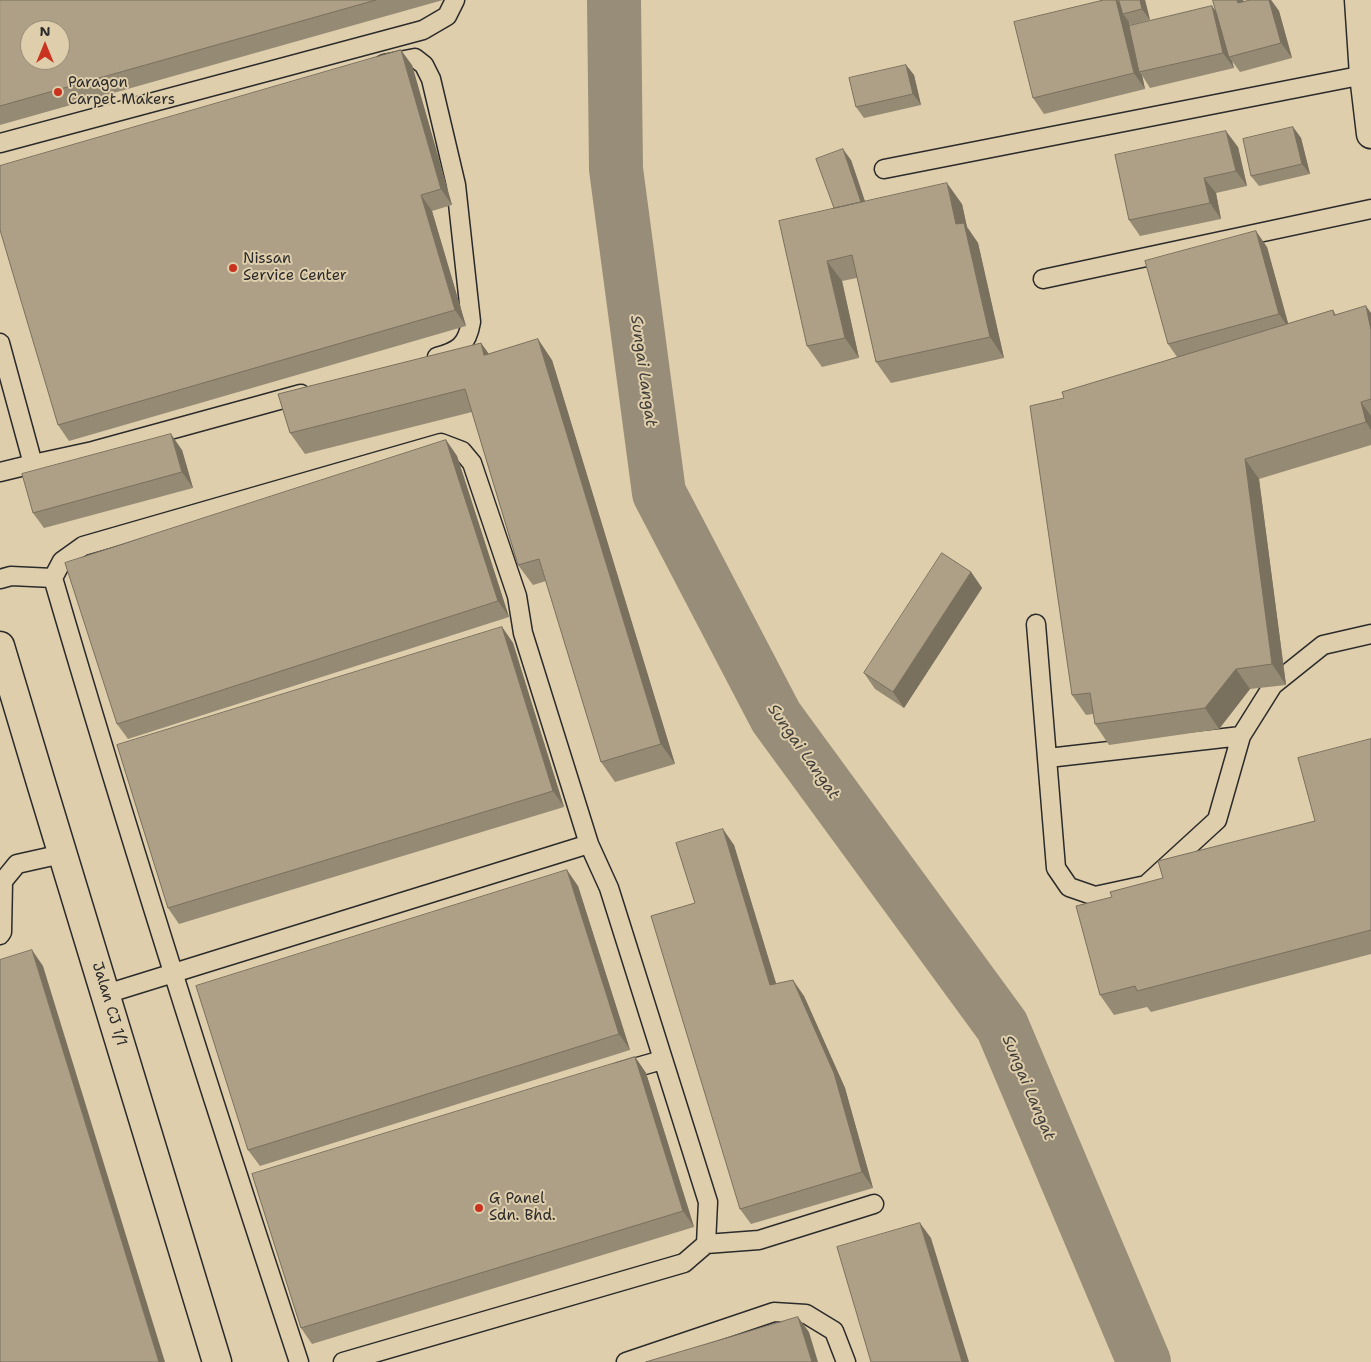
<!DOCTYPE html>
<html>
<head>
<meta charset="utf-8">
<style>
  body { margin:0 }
  #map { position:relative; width:1371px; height:1362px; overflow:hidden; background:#dfceab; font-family:"Shantell Sans",sans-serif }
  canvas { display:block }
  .north { position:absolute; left:20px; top:20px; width:50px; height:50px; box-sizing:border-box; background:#dfceab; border:1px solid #978d78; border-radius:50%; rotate:0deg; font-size:14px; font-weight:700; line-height:20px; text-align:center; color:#2b2b2b }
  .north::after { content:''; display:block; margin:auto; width:18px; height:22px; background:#c8321e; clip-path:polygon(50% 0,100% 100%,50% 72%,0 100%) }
</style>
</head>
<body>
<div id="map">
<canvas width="1371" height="1362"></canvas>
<div class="north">N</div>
</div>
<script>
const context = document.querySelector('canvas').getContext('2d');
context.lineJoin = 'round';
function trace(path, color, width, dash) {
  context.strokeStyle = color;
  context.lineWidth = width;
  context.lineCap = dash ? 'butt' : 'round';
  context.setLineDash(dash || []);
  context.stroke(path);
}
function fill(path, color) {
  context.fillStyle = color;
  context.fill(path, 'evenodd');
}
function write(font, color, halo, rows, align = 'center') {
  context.font = font + ' "Shantell Sans",sans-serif';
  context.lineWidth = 4;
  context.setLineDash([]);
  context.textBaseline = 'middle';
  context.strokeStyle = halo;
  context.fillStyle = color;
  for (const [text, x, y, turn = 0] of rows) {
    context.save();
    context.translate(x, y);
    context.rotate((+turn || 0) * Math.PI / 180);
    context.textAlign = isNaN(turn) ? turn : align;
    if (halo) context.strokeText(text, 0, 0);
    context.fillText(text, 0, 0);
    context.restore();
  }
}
trace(new Path2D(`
  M614,0l2,169 43,324 117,224 226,309 142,336`), '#988d79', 54);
const service = new Path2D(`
  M384,64l31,-6 9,7 7,14 25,106 15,137c-4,23 -12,29 -34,35
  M0,143l423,-113 24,-14 8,-16
  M884,169l480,-94
  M1043,279l328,-70
  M0,343l33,121 -33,8
  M33,464l60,-13 208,-57
  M0,579l11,-3 42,2
  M1036,624l20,244 13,19 26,9 51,-11 71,-65 24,-84 32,-51 50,-40 48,-11
  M1048,758l193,-22
  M0,935l2,-3 1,-51 14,-17 45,-10
  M106,994l483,-150
  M620,1072l42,-12
  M299,1362c-86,-260 -169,-521 -246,-784l9,-17 21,-15 358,-103 21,8 10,12 45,133 6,37 66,211 20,44 99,314 -2,42
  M343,1362l341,-99 22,-19 53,-4 115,-36
  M626,1362l148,-50 32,2 28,17 12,31`);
const minor = new Path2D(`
  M1359,0l5,75 7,59
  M0,646c71,239 145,477 217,716`);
trace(service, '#2b2b2b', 21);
trace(minor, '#2b2b2b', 31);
trace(service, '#dfceab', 18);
trace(minor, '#dfceab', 28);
fill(new Path2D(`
  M0,0h443l-443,125z
  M1100,0h45l5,20 -20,5 -1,-3v4l83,-20 5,8 -4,-14h30l1,2 6,-2h21l8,11 13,47 -52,14 -8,-11 2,7 -84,20 -8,-13 3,14 -101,25 -11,-16 67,-97z
  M412,65l40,140 -20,6 34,115 -397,115 -11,-16z
  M906,65l8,10 7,30 -57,13 -8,-11z
  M1293,127l8,11 9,36 -51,12 -8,-10z
  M1238,147l9,39 -31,7 5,26 -81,17 -11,-16z
  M851,160l14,42 97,2 5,23 11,16 26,115 -113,25 -15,-21 -19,-84 -15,3 17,77 -37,9 -15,-21 27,-138z
  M1267,247l21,77 45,-14 3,5 35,-2v132l-112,34 27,206 -36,4 -31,40 -110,16 -14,-21 -2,-10 -7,1 -14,-20 -8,-297 113,-41 -9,-13z
  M481,343l8,11 63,6 123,404 -60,18 -14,-20 -55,-181 -13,4 -15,-20 -46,-153 -167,42 -15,-21z
  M446,440l11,16 52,161 -381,122 -11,-15z
  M182,450l11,38 -149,40 -11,-15z
  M971,572l11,16 -78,120 -29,-19 -11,-16z
  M502,627l11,16 51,164 -385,117 -11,-16z
  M1371,739v215l-220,58 -4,-5 -33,8 -14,-20 12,-98 51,-19 152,-57z
  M734,845l42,138 28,13 41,92 28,100 -122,36 -11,-15 -45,-306z
  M578,886l52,164 -370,116 -12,-16z
  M635,1057l11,16 48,154 -382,117 -11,-16z`), '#958a74');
fill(new Path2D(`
  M1116,0h1l4,6 2,8 6,8 12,50h-2l3,3 3,14 -11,-16z
  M1140,0h5l5,20 -8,-11z
  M1237,0h6l6,19 -11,-16z
  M1269,0h2l8,11 13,47 -11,-15z
  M1212,6l11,16 6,35 3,4 2,7 -11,-15z
  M401,50l11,15 40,140 -11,-16z
  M906,65l8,10 7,30 -8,-11z
  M1293,127l8,11 9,36 -8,-10z
  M1226,131l12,16 9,39 -11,-15z
  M843,149l8,11 18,53 -8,-11z
  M1204,178l12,15 5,26 -11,-16z
  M947,183l15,21 5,23 11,16 26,115 -14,-21 -34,-113z
  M421,195l11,16 34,115 -11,-16z
  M1256,231l11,16 23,83 -11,-16z
  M827,261l15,20 17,77 -14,-20z
  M1366,306l5,7v17z
  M538,339l14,21 123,404 -14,-20z
  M481,343l14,20 -11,-8z
  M1361,402l10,14v14l-5,-8z
  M171,434l11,16 11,38 -11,-16z
  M446,440l11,16 52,161 -11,-16z
  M1245,459l14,20 27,206 -14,-21z
  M971,572l11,16 -78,120 -11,-16z
  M502,627l11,16 51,164 -11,-16z
  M1236,669l14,20 -31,40 -14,-21z
  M723,829l11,16 47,155 -11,-15z
  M567,870l11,16 52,164 -11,-16z
  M32,950l11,16 122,396h-6z
  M793,980l11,16 41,92 28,100 -11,-16z
  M635,1057l11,16 48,154 -11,-16z
  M920,1223l11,15 38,124h-7z
  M798,1317l11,15 9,30h-6z`), '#79705e');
const building = new Path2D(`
  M0,0h376l-376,106zM30,30h30v30h-30z
  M1104,0h12l18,73 -101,25 -19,-76z
  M1119,0h21l2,9 -19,5z
  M1213,0h24l1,3 12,-3h19l12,43 -52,14z
  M1212,6l11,47 -84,19 -10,-46z
  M401,50l40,139 -20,6 34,115 -397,115 -58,-195v-64z
  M906,65l7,29 -57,13 -7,-29z
  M1293,127l9,37 -51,12 -8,-37z
  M1226,131l10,40 -32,7 6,25 -81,17 -14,-65z
  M843,149l18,53 -27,6 -18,-49z
  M947,183l9,41 8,-1 26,114 -114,25 -24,-107 -25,6 18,77 -38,8 -28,-125z
  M1256,231l23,83 -111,30 -23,-83z
  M1366,306l5,24v69l-10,3 5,20 -121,37 27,205 -36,5 -31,39 -110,16 -5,-31 -18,2 -42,-289 34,-8 -2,-6 271,-82 1,5z
  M538,339l123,405 -60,18 -62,-203 -21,6 -53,-176 -175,44 -12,-39 203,-51 3,12z
  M171,434l11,38 -149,41 -11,-39z
  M446,440l52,161 -381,123 -52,-161z
  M942,553l29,19 -78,120 -29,-19z
  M502,627l51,164 -385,117 -51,-163z
  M1371,739v191l-234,61 -2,-5 -35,9 -24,-89 36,-9 -2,-5 53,-14 -5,-17 157,-40 -17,-63z
  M723,829l47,156 23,-5 41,93 28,99 -122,37 -89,-293 44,-13 -19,-60z
  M567,870l52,164 -371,116 -52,-164z
  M32,950l127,412h-159v-402z
  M635,1057l48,154 -382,117 -49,-154z
  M920,1223l42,139h-91l-34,-115z
  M798,1317l14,45h-166z`);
fill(building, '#ada087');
trace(building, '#79705e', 1);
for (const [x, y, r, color] of [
  [58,92,5,"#c8321e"],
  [233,268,5,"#c8321e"],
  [479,1208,5,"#c8321e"]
]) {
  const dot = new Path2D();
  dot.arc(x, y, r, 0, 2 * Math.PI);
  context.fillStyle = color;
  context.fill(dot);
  trace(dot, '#dfceab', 2);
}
write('15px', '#2b2b2b', '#dfceab', [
  ["Paragon",68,83],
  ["Carpet Makers",68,100],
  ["Nissan",243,259],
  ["Service Center",243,276],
  ["G Panel",489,1199],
  ["Sdn. Bhd.",489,1216]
], 'left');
write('15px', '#2b2b2b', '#dfceab', [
  ["Jalan CJ 1/1",109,1004,73]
]);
write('italic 16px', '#413f3b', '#dfceab', [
  ["Sungai Langat",643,371,82],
  ["Sungai Langat",803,752,55],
  ["Sungai Langat",1028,1088,67]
]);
</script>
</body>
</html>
